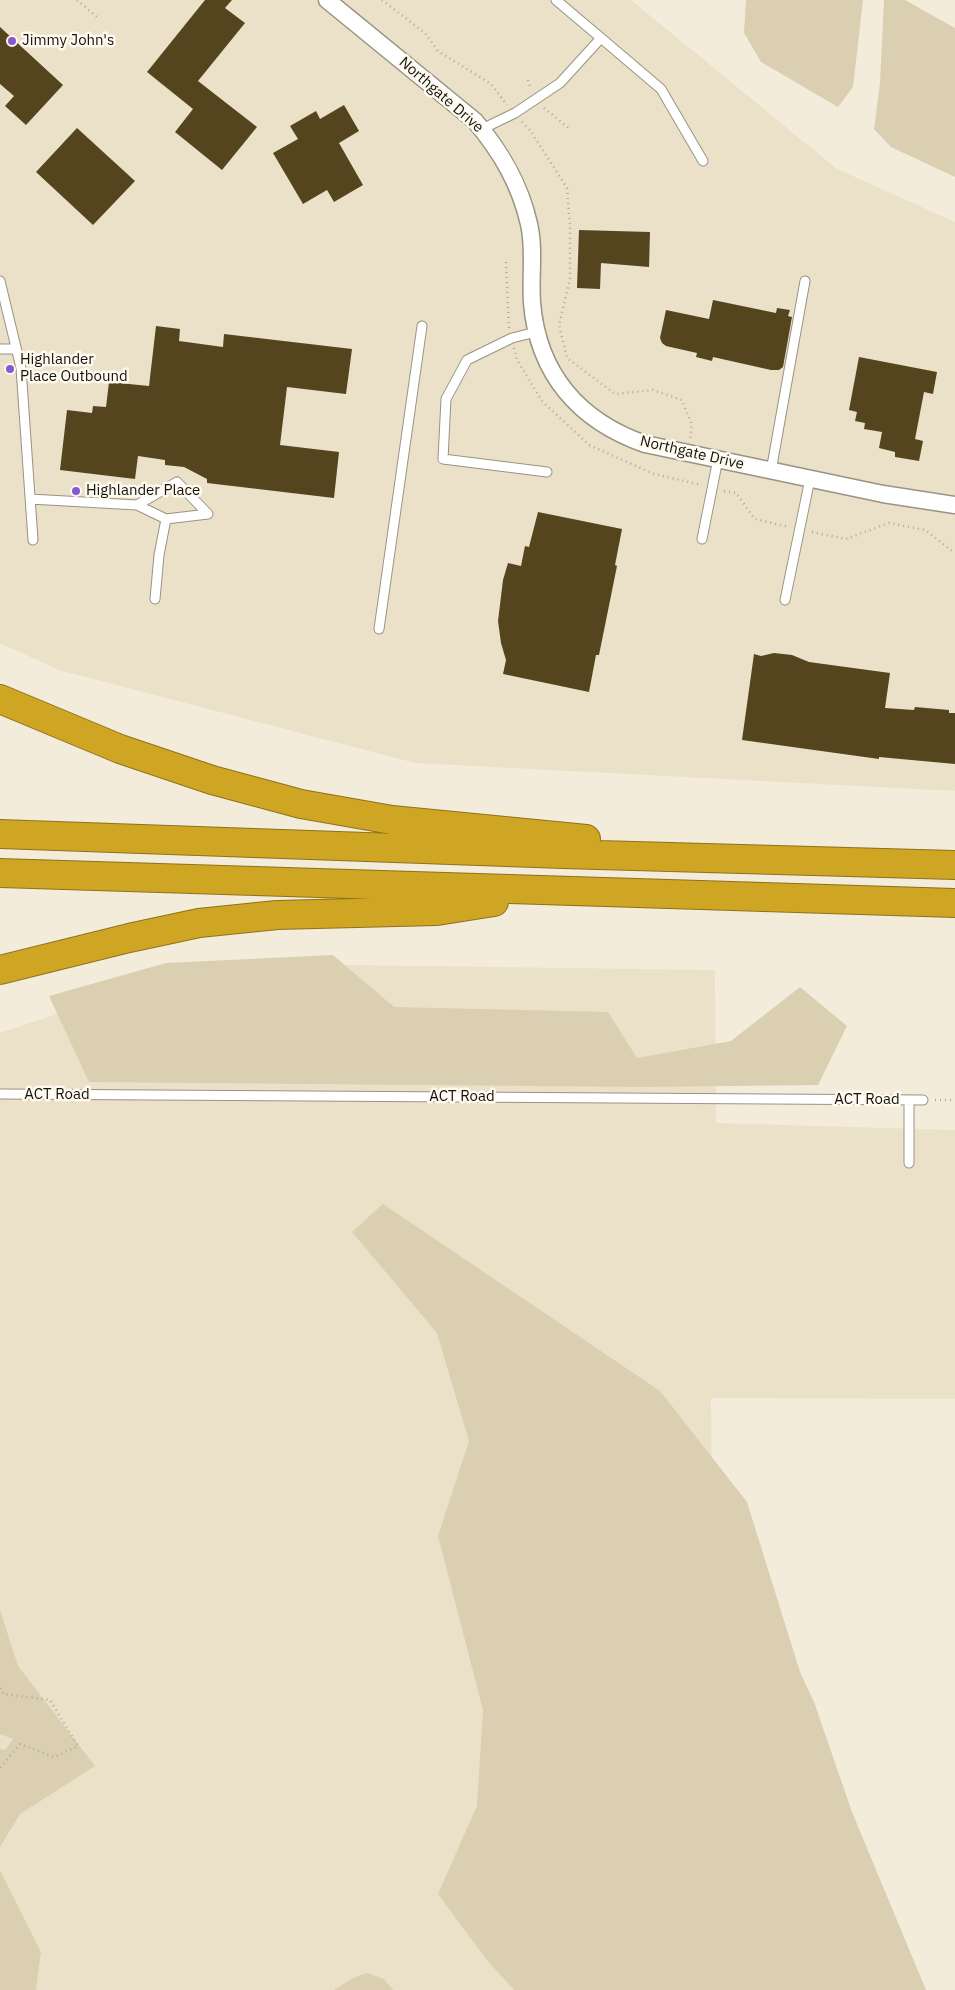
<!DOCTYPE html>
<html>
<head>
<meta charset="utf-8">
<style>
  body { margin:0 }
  canvas { display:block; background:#f3ecdb }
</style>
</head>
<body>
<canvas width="955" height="1990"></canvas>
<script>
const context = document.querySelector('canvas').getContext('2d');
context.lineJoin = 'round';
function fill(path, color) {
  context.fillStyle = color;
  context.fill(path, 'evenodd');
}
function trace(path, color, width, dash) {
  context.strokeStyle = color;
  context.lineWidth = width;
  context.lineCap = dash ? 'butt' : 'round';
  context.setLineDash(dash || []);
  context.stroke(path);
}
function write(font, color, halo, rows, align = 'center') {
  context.font = font + ' "IBM Plex Sans",sans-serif';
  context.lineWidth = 5;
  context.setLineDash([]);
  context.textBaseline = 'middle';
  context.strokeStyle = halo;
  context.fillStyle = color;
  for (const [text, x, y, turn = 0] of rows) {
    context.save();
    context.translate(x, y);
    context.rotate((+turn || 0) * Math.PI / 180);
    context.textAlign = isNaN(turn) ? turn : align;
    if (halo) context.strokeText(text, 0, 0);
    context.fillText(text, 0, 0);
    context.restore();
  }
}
fill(new Path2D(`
  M0,0h631l206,169 118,53v569l-540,-28 -356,-93 -59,-27z
  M208,963l507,7 1,153 239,7v269l-244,-1 7,592h-718v-957z`), '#eae1c8');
fill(new Path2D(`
  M746,0h117l-10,87 -15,20 -77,-45 -17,-29z
  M884,0h21l50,28v149l-64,-30 -17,-18 6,-46z
  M333,955l61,52 214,5 29,46 94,-17 69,-54 47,39 -29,59 -175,2 -554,-5 -40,-86 117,-33z
  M383,1204l277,187 87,111 53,170 14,30 38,110 74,178h-412l-28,-31 -48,-65 39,-88 6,-96 -45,-174 31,-95 -32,-108 -85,-101z
  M0,1610l18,56 77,100 -75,48 -20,33v-98l5,1 8,-11 -13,-5z
  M0,1870l41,82 -5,38h-36z
  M367,1973l17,6 9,11h-59l19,-12z`), '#dbcfb2');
fill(new Path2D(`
  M205,0h27l-7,8 20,15 -47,58 59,46 -35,43 -47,-38 18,-23 -46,-37z
  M0,27l63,58 -37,40 -21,-19 9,-10 -14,-12z
  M344,105l15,26 -20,12 24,42 -29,17 -7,-12 -24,14 -30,-51 25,-14 -8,-13 26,-15 4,8z
  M77,128l58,53 -42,44 -57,-53z
  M579,230l71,2 -1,35 -48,-4 -1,26 -23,-1z
  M713,300l63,13 1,-5 13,2 -2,6 4,1 -9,50 -4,3h-8l-58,-13 -1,4 -16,-4 1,-4 -31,-7 -4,-3 -2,-5 6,-28 43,9z
  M156,326l24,3 -1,12 44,6 1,-13 128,15 -6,45 -59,-7 -7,58 59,7 -5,46 -127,-15v-4l-23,-12 -19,-2v-5l-27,-4 -3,23 -75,-9 7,-60 25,3 1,-7 13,1 3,-25 40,4z
  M859,357l78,15 -4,22 -9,-2 -9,47 8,2 -4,20 -24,-4v-5l-16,-4 3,-16 -18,-3 1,-6 -10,-2 2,-9 -8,-2z
  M538,512l84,17 -7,36 2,1 -18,89h-3l-7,37 -86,-18 3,-14 -5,-17 -3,-22 5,-41 5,-17 13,3 4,-20 4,1z
  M774,653l18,2 17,7 81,11 -5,35 29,2 1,-3 34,3v3h6v51l-76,-7v2l-137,-19 12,-86 7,2z`), '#54451e');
const service = new Path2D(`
  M556,0l45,38
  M482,129l33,-16 45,-30 41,-45 60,51 42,72
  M0,281l21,87 12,172
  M536,332l-24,6 -45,22 -21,39 -3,60 104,13
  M0,349h16
  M771,471l34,-190
  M30,499l107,6 40,-23 31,32 -42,5 -7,36 -4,44
  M137,505l29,14
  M702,539l16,-80
  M785,600l25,-121
  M379,629l43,-303
  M0,1094l923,6
  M909,1100v63`);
const minor = new Path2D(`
  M327,0l148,121c26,31 45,63 54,103 6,26 1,52 3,79 6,71 47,118 113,141l238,50 72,11`);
const motorway = new Path2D(`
  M0,699l120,50 92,31 89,24 91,16 194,19
  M0,834l563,20 392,11
  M0,873l955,30
  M0,970l129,-32 70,-15 78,-8 160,-4 57,-9`);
trace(service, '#999383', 11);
trace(minor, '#999383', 19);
trace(motorway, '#8e721c', 30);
trace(new Path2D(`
  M77,0l20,17
  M382,0l43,33 13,18 53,33 16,21
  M528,80l2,8
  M544,108l27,22
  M522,122l8,8 37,58 3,37v54l-11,46 8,33 48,36 38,-4 29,10 10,25 -2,14
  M506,262l3,66
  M514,348l3,12 25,41 47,44 65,29 48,11
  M724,491l12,2 19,26 34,8
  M812,532l34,7 43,-16 36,7 30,23
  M935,1100h20
  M0,1688l4,6 46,6 28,46 -24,11 -34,-13 -20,24`), '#aea99b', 2.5, [1, 4]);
trace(service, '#fff', 9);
trace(minor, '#fff', 16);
trace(motorway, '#cfa524', 28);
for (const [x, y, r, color] of [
  [12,41,5,"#8858d1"],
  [10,369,5,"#8858d1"],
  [76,491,5,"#8858d1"]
]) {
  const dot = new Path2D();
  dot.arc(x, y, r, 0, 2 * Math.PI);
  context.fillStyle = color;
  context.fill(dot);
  trace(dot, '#fefaf0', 2);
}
write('15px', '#14120c', '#fefaf0', [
  ["Jimmy John's",22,41],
  ["Highlander",20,360],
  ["Place Outbound",20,377],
  ["Highlander Place",86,491]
], 'left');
write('15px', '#14120c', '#fefaf0', [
  ["Northgate Drive",441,95,41],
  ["Northgate Drive",692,453,13],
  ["ACT Road",57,1095],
  ["ACT Road",462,1097],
  ["ACT Road",867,1100]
]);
</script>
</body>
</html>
